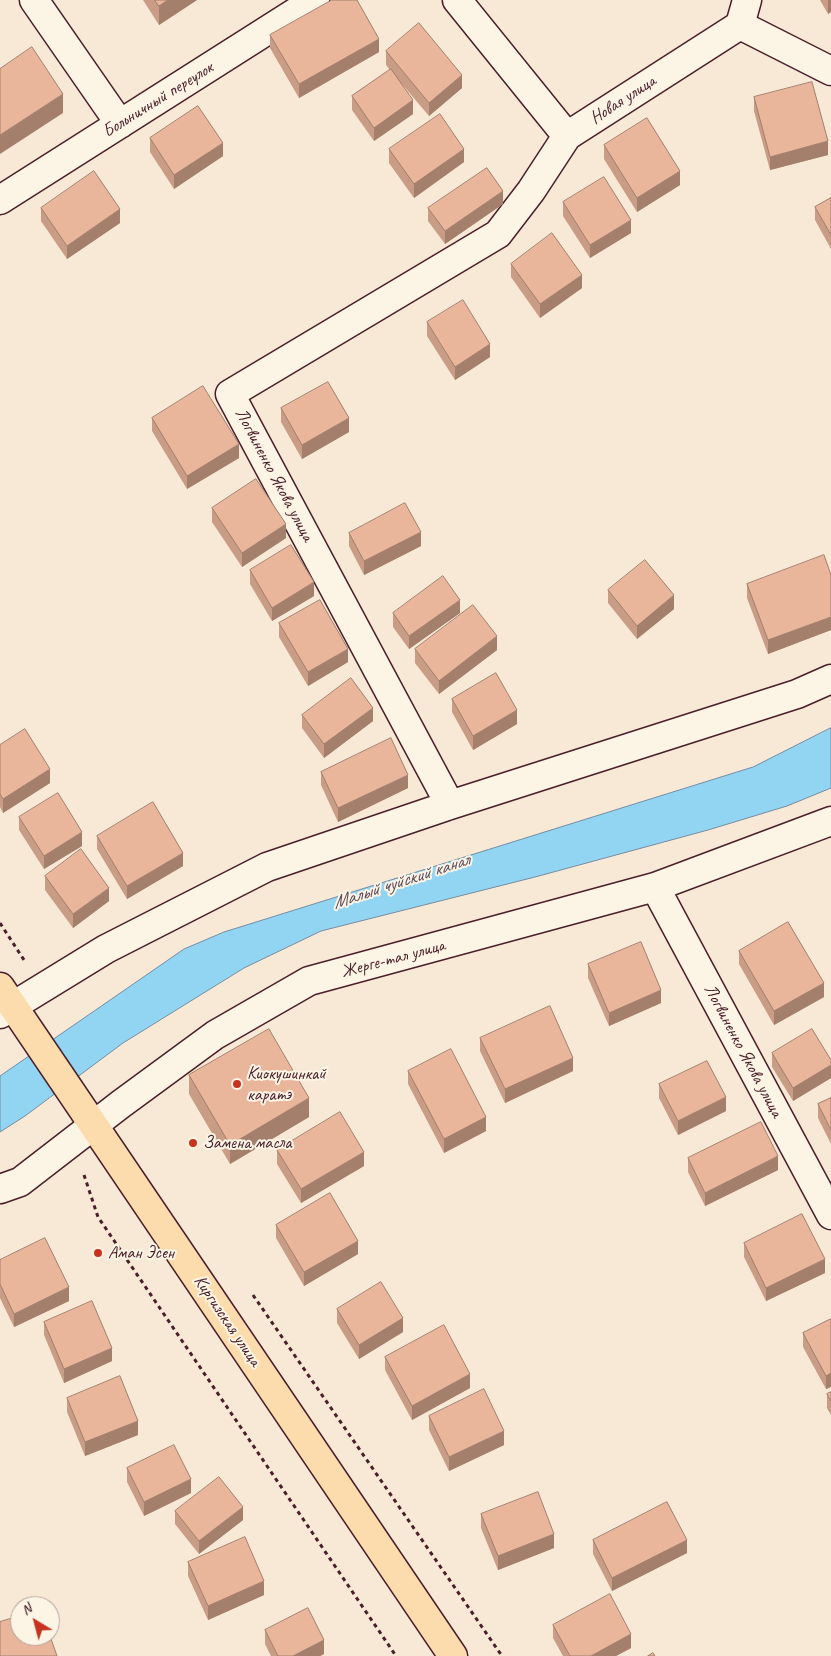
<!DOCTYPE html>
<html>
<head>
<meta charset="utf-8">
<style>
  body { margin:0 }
  #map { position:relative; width:831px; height:1656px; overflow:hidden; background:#f8e8d6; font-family:Caveat,sans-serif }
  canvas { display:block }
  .north { position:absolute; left:10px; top:1596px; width:50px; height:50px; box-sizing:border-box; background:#fcf5e5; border:1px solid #b59f9b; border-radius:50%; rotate:323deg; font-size:14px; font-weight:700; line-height:20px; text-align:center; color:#4a1f2b }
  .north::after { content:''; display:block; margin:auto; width:18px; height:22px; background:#c8321e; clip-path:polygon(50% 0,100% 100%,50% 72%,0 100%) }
</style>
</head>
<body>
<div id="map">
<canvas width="831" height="1656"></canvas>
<div class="north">N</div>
</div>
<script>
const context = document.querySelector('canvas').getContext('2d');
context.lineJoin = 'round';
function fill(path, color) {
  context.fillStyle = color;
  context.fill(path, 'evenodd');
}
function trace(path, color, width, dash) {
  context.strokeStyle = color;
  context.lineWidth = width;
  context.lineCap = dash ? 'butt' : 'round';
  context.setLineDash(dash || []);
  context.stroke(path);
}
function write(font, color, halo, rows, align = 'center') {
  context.font = font + ' Caveat,sans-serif';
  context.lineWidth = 4;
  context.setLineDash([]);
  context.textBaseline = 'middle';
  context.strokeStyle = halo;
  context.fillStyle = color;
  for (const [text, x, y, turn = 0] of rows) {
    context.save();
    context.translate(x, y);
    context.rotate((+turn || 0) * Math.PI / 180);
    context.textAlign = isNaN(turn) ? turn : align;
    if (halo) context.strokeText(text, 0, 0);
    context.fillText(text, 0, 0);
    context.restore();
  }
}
const water = new Path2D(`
  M831,728v60l-44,18 -79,24 -173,47 -214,54 -77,37 -121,75 -98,73 -25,16v-56l184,-127 40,-17 529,-165z`);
fill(water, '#91d5f2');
trace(water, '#758ca2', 1);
const minor = new Path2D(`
  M34,0l86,124
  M457,0l110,136
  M740,25l7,-25
  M0,200l315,-200
  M450,805l-220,-411 268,-160 33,-43 36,-55 173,-111 91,46
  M655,887l176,328
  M0,1014l106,-65 161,-82 183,-62 347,-111 34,-15
  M0,1189l20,-7 101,-78 94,-69 94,-54 346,-94 176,-66`);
const major = new Path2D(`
  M0,987l453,669`);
trace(minor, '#4a1f2b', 31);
trace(major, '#4a1f2b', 31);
trace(new Path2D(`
  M0,923l24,37
  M84,1175l14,42 298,439
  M253,1295l249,361`), '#4a1f2b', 3, [4, 4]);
trace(minor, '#fcf5e5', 28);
trace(major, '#fcdcac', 28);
fill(new Path2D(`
  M143,0h54l-38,25z
  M820,0h11l-3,14z
  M270,35l109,17 -80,46 -29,-50z
  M386,51l76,37 -33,28 -27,-32 11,30 -39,27 -22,-31v-14l38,-26 -4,-5z
  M754,97l74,58 -58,15 -16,-59z
  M150,138l73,18 -49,33 -24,-37z
  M604,145l76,40 -43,27 -33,-53z
  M389,149l75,13 -50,36 -25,-35z
  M831,198v51l-16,-29v-13z
  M563,202l68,31 -41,25 -27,-42z
  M503,204l-58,40 -17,-23v-13z
  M41,208l79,15 -53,36 -26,-38z
  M511,264l71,24 -42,30 -29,-41z
  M427,322l63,35 -35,23 -28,-44z
  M281,408l68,24 -47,27 -21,-37z
  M152,418l87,40 -52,31 -35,-58z
  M212,508l74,30 -44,29 -30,-45z
  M349,533l72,13 -57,29 -15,-29z
  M250,570l64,26 -42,25 -22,-37z
  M831,575v55l-63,24 -21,-56v-14z
  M608,590l66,19 -37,30 -29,-36z
  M393,613h67l-51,36 -16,-22z
  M279,623l69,39 -40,24 -29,-49z
  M415,649l82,1 -58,44 -24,-31z
  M452,699l65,25 -44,26 -21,-38z
  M302,715l71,6 -49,37 -22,-30z
  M0,745l50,38 -47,30 -3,-6z
  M321,772l87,16 -70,34 -17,-37z
  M19,817l63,29 -38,23 -25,-39z
  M97,836l86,30 -56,33 -30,-50z
  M45,876l64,25 -36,27 -28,-38z
  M739,951l85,46 -50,28 -35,-61z
  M588,964l73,39 -52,23 -21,-48z
  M480,1038l93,33 -68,32 -25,-52z
  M772,1053l59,7v18l-38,23 -21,-34z
  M408,1071l78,60 -42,22 -36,-69z
  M189,1075l120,42 -79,47 -41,-70z
  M659,1084l67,27 -48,24 -19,-37z
  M831,1098v46l-13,-26v-14z
  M277,1150l87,16 -63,37 -24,-39z
  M688,1158l90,12 -73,36 -17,-34z
  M276,1225l82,29 -54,32 -28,-48z
  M744,1243l81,30 -59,28 -22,-44z
  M0,1260l69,41 -55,26 -14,-29z
  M337,1309l66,23 -44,27 -22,-36z
  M831,1319v68l-5,2 -23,-42v-14z
  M44,1322l68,39 -48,22 -20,-48z
  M385,1357l85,31 -58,32 -27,-50z
  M831,1392v23l-4,-7v-14z
  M67,1398l71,37 -53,21 -18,-44z
  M429,1416l75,29 -55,26 -20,-41z
  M127,1468l64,25 -47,23 -17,-34z
  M175,1511l68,9 -44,34 -24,-30z
  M481,1514l73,34 -56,22 -17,-42z
  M593,1540l94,13 -75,38 -19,-37z
  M188,1562l76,33 -56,25 -20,-44z
  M553,1625l78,23 -15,8h-53l-10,-18z
  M265,1630l59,24 -4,2h-49l-6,-12z`), '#c89c85');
fill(new Path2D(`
  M168,0h29l-38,25v-19z
  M828,0h3v12l-3,2z
  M379,39v13l-80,46v-14z
  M462,75v13l-33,28v-13z
  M63,94v19l-63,41v-19z
  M413,100v14l-39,27v-13z
  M828,141v14l-58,15v-13z
  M223,143v13l-49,33v-14z
  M464,149v13l-50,36v-14z
  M680,171v14l-43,27v-14z
  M503,191v13l-58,40v-13z
  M120,209v14l-53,36v-13z
  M631,220v13l-41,25v-13z
  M582,275v13l-42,30v-14z
  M490,344v13l-35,23v-13z
  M349,418v14l-47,27v-14z
  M239,444v14l-52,31v-13z
  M286,524v14l-44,29v-14z
  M421,532v14l-57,29v-14z
  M314,582v14l-42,25v-13z
  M674,595v14l-37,30v-13z
  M460,600v13l-51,36v-13z
  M831,617v13l-63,24v-14z
  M497,636v14l-58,44v-13z
  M348,649v13l-40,24v-14z
  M373,708v13l-49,37v-14z
  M517,710v14l-44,26v-14z
  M50,769v14l-47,30v-14z
  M408,775v13l-70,34v-14z
  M82,832v14l-38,23v-13z
  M183,853v13l-56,33v-13z
  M109,888v13l-36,27v-14z
  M824,983v14l-50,28v-14z
  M661,990v13l-52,23v-13z
  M573,1058v13l-68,32v-14z
  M831,1065v13l-38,23v-13z
  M726,1097v14l-48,24v-14z
  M309,1098v19l-79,47v-19z
  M486,1117v14l-42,22v-14z
  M364,1152v14l-63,37v-14z
  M778,1156v14l-73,36v-13z
  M358,1241v13l-54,32v-14z
  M825,1259v14l-59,28v-13z
  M69,1287v14l-55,26v-13z
  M403,1318v14l-44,27v-14z
  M112,1348v13l-48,22v-14z
  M831,1373v14l-5,2v-13z
  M470,1374v14l-58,32v-14z
  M138,1421v14l-53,21v-14z
  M504,1431v14l-55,26v-14z
  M191,1479v14l-47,23v-14z
  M243,1507v13l-44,34v-13z
  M554,1534v14l-56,22v-14z
  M687,1540v13l-75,38v-13z
  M264,1581v14l-56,25v-14z
  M631,1634v14l-15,8h-25z
  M324,1640v14l-4,2h-27z`), '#a37f6c');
const building = new Path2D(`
  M155,0h13l-9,6z
  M332,0h25l22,39 -80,45 -29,-49z
  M419,23l43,52 -33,28 -43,-52z
  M32,47l31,47 -63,41v-66z
  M391,69l22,31 -39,28 -22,-32z
  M812,82l16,59 -58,16 -16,-60z
  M198,106l25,37 -49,32 -24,-37z
  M440,114l24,35 -50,35 -25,-35z
  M647,118l33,53 -43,27 -33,-53z
  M487,168l16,23 -58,40 -17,-23z
  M94,171l26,38 -53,37 -26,-38z
  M604,177l27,43 -41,25 -27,-43z
  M831,198v37l-16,-28z
  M552,233l30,42 -42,29 -29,-40z
  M463,300l27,44 -35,23 -28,-45z
  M328,382l21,36 -47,27 -21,-37z
  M203,386l36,58 -52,32 -35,-58z
  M256,479l30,45 -44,29 -30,-45z
  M405,503l16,29 -57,29 -15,-28z
  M291,545l23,37 -42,26 -22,-38z
  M824,555l7,20v42l-63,23 -21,-56z
  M645,560l29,35 -37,31 -29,-36z
  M443,576l17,24 -51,36 -16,-23z
  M320,600l28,49 -40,23 -29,-49z
  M473,605l24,31 -58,45 -24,-32z
  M496,673l21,37 -44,26 -21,-37z
  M351,678l22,30 -49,36 -22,-29z
  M25,729l25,40 -47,30 -3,-5v-49z
  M391,738l17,37 -70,33 -17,-36z
  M58,793l24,39 -38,24 -25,-39z
  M153,802l30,51 -56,33 -30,-50z
  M81,849l28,39 -36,26 -28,-38z
  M788,922l36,61 -50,28 -35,-60z
  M641,942l20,48 -52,23 -21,-49z
  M550,1006l23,52 -68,31 -25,-51z
  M269,1029l40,69 -79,47 -41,-70z
  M812,1029l19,31v5l-38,23 -21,-35z
  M451,1049l35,68 -42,22 -36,-68z
  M707,1061l19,36 -48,24 -19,-37z
  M831,1098v32l-13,-26z
  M340,1112l24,40 -63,37 -24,-39z
  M761,1122l17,34 -73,37 -17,-35z
  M330,1193l28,48 -54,31 -28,-47z
  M802,1214l23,45 -59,29 -22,-45z
  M45,1238l24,49 -55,27 -14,-30v-24z
  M381,1282l22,36 -44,27 -22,-36z
  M92,1301l20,47 -48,21 -20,-47z
  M831,1319v54l-5,3 -23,-43z
  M444,1325l26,49 -58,32 -27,-49z
  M120,1376l18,45 -53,21 -18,-44z
  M484,1389l20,42 -55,26 -20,-41z
  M831,1392v9l-4,-7z
  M174,1445l17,34 -47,23 -17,-34z
  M219,1477l24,30 -44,34 -24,-30z
  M538,1492l16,42 -56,22 -17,-42z
  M667,1502l20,38 -75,38 -19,-38z
  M245,1537l19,44 -56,25 -20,-44z
  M610,1594l21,40 -40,22h-21l-17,-31z
  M308,1608l16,32 -31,16h-15l-13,-26z
  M20,1616v20h30l7,20h-57v-34z
  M653,1653l2,3h-7z`);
fill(building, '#e9b59b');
trace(building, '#a37f6c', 1);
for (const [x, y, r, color] of [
  [237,1084,5,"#c8321e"],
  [193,1143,5,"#c8321e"],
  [98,1253,5,"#c8321e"]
]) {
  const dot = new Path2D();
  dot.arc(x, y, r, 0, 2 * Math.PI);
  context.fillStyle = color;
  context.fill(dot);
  trace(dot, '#fcf5e5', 2);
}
write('18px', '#4a1f2b', '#fcf5e5', [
  ["Больничный переулок",158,100,-32],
  ["Новая улица",623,100,-33],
  ["Логвиненко Якова улица",274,475,62],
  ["Жерге-тал улица",393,959,-15],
  ["Логвиненко Якова улица",743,1051,62],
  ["Киргизская улица",227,1321,56]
]);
write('18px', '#4a1f2b', '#fcf5e5', [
  ["Киокушинкай",247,1074],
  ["каратэ",247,1095],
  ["Замена масла",203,1143],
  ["Аман Эсен",108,1253]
], 'left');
write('italic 19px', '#5c4c5d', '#fcf5e5', [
  ["Малый чуйский канал",401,882,-18]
]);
</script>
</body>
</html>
